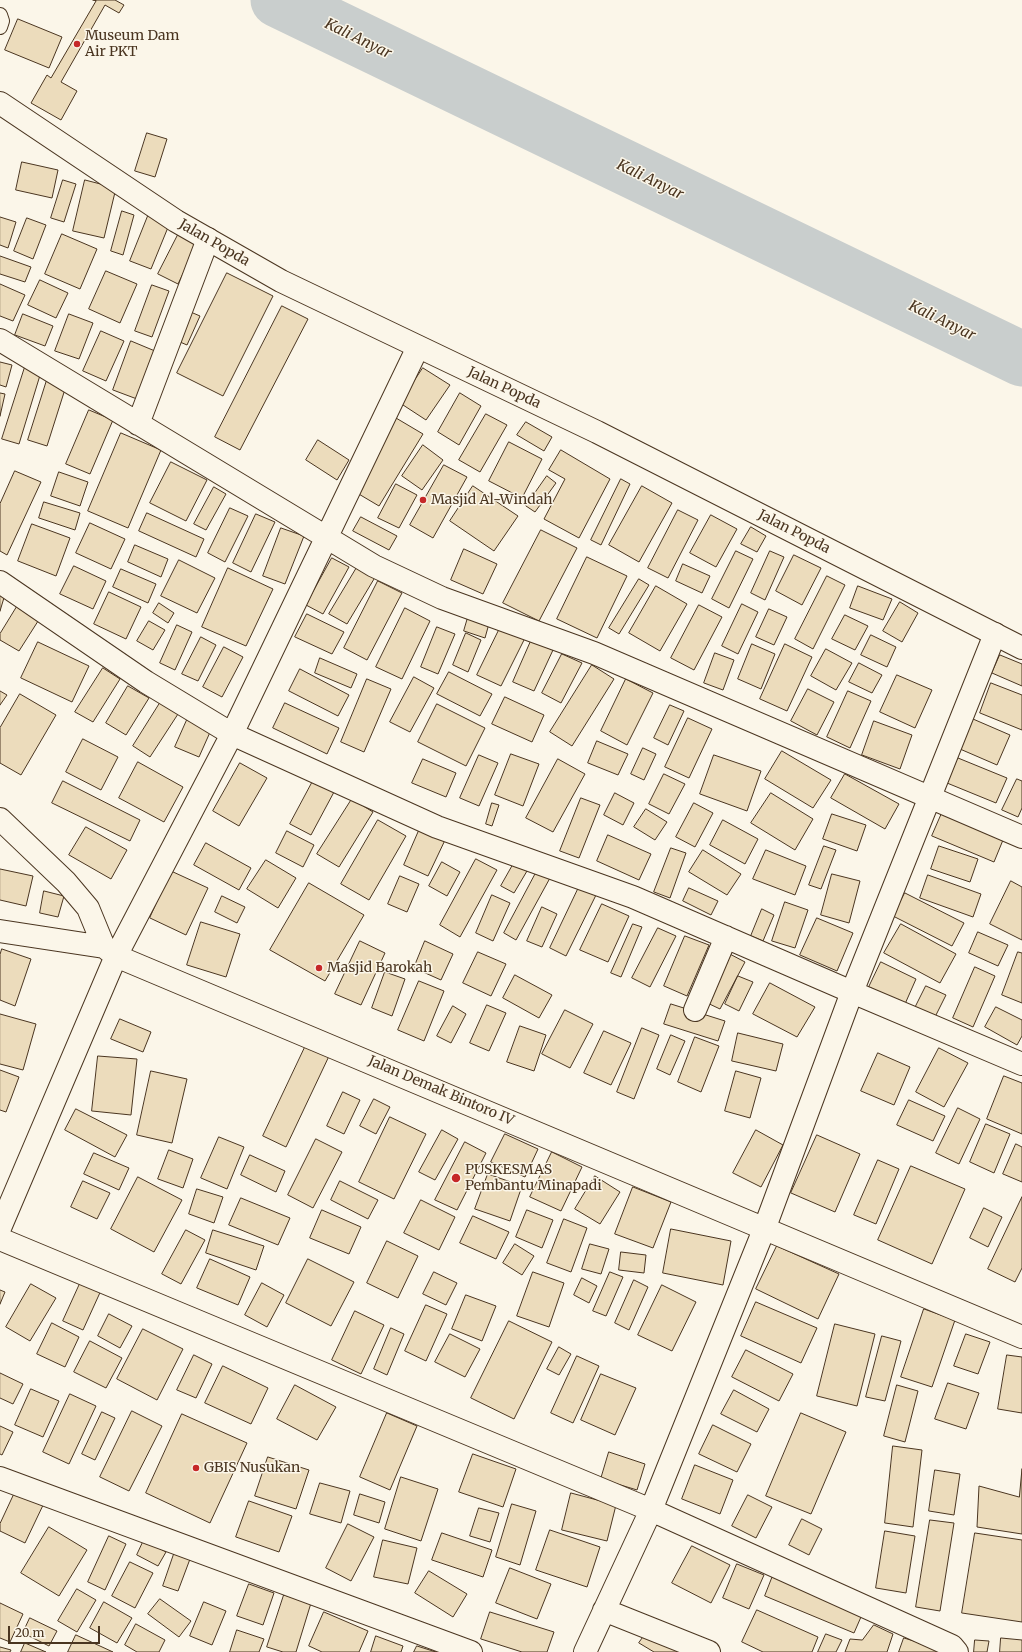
<!DOCTYPE html>
<html>
<head>
<meta charset="utf-8">
<style>
  body { margin:0 }
  #map { position:relative; width:1022px; height:1652px; overflow:hidden; background:#fbf6e9; font-family:Merriweather,serif }
  canvas { display:block }
  .scale { position:absolute; left:8px; top:1626px; width:92px; height:18px; box-sizing:border-box; border:2px solid #4a3520; border-top:0; padding-left:5px; font-size:12px; line-height:14px; white-space:nowrap; color:#4a3520; -webkit-text-stroke:3px #fbf6e9; paint-order:stroke }
</style>
</head>
<body>
<div id="map">
<canvas width="1022" height="1652"></canvas>
<div class="scale">20 m</div>
</div>
<script>
const context = document.querySelector('canvas').getContext('2d');
context.lineJoin = 'round';
function trace(path, color, width, dash) {
  context.strokeStyle = color;
  context.lineWidth = width;
  context.lineCap = dash ? 'butt' : 'round';
  context.setLineDash(dash || []);
  context.stroke(path);
}
function fill(path, color) {
  context.fillStyle = color;
  context.fill(path, 'evenodd');
}
function write(font, color, halo, rows, align = 'center') {
  context.font = font + ' Merriweather,serif';
  context.lineWidth = 3;
  context.setLineDash([]);
  context.textBaseline = 'middle';
  context.strokeStyle = halo;
  context.fillStyle = color;
  for (const [text, x, y, turn = 0] of rows) {
    context.save();
    context.translate(x, y);
    context.rotate((+turn || 0) * Math.PI / 180);
    context.textAlign = isNaN(turn) ? turn : align;
    if (halo) context.strokeText(text, 0, 0);
    context.fillText(text, 0, 0);
    context.restore();
  }
}
trace(new Path2D(`
  M278,0l744,359`), '#c9cecd', 55);
const building = new Path2D(`
  M93,0h22l9,5 -5,8 -14,-8 -44,77 16,9 -16,29 -30,-17 16,-28 4,3 45,-77z
  M18,19l44,18 -13,31 -44,-18z
  M147,133l20,6 -12,38 -20,-6z
  M22,162l36,8 -6,28 -36,-8z
  M63,180l13,4 -12,38 -13,-4z
  M85,180l31,8 -12,50 -31,-7z
  M122,211l12,4 -11,40 -12,-4z
  M150,211l21,9 -20,49 -21,-8z
  M0,217l16,5 -8,26 -8,-3z
  M27,218l19,7 -13,34 -19,-8z
  M181,229l19,10 -22,45 -20,-10z
  M62,234l35,15 -17,40 -35,-15z
  M0,256l31,11 -6,15 -25,-8z
  M106,271l31,13 -17,39 -31,-14z
  M227,273l46,23 -50,100 -46,-23z
  M40,280l28,13 -12,25 -28,-13z
  M0,284l25,11 -12,26 -13,-5z
  M152,285l17,6 -17,46 -17,-6z
  M282,306l26,13 -68,131 -25,-13z
  M186,310l14,6 -13,29 -14,-6z
  M23,314l30,12 -8,20 -30,-11z
  M69,314l24,9 -14,36 -24,-8z
  M101,331l23,10 -18,40 -23,-10z
  M131,341l24,10 -18,48 -24,-9z
  M0,362l12,3 -6,22 -6,-2z
  M25,367l16,5 -22,72 -17,-5z
  M423,368l27,17 -24,35 -26,-17z
  M47,380l19,6 -19,60 -19,-6z
  M0,393l5,1 -5,22z
  M460,393l21,13 -22,39 -21,-13z
  M89,410l24,10 -23,54 -24,-10z
  M486,414l21,11 -27,47 -21,-12z
  M396,418l27,16 -44,72 -27,-16z
  M526,422l26,15 -8,14 -27,-16z
  M121,433l40,17 -33,78 -40,-17z
  M318,440l31,20 -12,20 -31,-20z
  M509,442l33,17 -20,39 -33,-17z
  M423,445l20,15 -21,30 -20,-14z
  M561,450l49,29 -31,59 -35,-19 21,-40 -16,-9z
  M171,462l36,18 -21,41 -36,-18z
  M444,465l23,12 -34,61 -23,-13z
  M15,471l26,11 -34,73 -7,-4v-47z
  M59,472l29,10 -8,24 -29,-10z
  M547,476l9,7 -21,29 -9,-6z
  M621,479l9,5 -29,61 -10,-5z
  M396,484l21,11 -18,33 -21,-10z
  M473,486l45,30 -24,35 -44,-30z
  M642,486l30,17 -33,59 -30,-17z
  M214,487l12,7 -20,36 -12,-6z
  M44,502l36,11 -5,17 -36,-12z
  M230,508l18,8 -23,46 -17,-9z
  M678,510l20,10 -30,58 -20,-10z
  M147,513l57,26 -8,18 -57,-26z
  M256,514l19,8 -24,50 -18,-9z
  M711,515l26,14 -21,38 -26,-14z
  M361,517l36,19 -8,14 -36,-19z
  M90,523l35,16 -14,30 -35,-16z
  M32,524l38,14 -14,38 -38,-15z
  M751,527l15,9 -9,16 -16,-8z
  M281,528l23,8 -19,48 -22,-8z
  M541,530l36,18 -38,73 -36,-18z
  M135,545l33,14 -7,18 -33,-15z
  M464,549l33,15 -14,30 -32,-14z
  M736,551l17,8 -24,49 -17,-9z
  M770,551l14,6 -19,43 -14,-7z
  M794,555l27,13 -19,37 -26,-14z
  M587,557l40,19 -30,62 -40,-19z
  M332,558l17,9 -26,47 -17,-9z
  M179,560l36,18 -18,35 -36,-17z
  M359,564l18,10 -30,50 -18,-10z
  M683,564l27,12 -8,17 -26,-12z
  M74,566l32,15 -13,28 -33,-15z
  M228,568l45,21 -27,57 -44,-19z
  M121,569l35,15 -8,19 -35,-16z
  M827,576l18,9 -32,64 -18,-10z
  M639,579l10,6 -30,49 -10,-6z
  M378,581l24,12 -35,67 -23,-12z
  M656,586l31,18 -27,47 -31,-18z
  M858,586l34,13 -9,21 -33,-12z
  M0,589l6,2 -6,20z
  M109,592l32,15 -15,32 -32,-15z
  M900,602l18,11 -16,29 -19,-11z
  M159,603l15,10 -6,10 -15,-10z
  M742,604l16,8 -20,42 -16,-8z
  M18,605l22,13 -21,33 -19,-11v-6z
  M699,605l23,12 -28,53 -23,-12z
  M405,608l25,13 -28,58 -26,-12z
  M769,609l18,8 -13,28 -18,-8z
  M307,614l37,18 -12,22 -37,-17z
  M469,614l21,6 -5,18 -21,-7z
  M845,615l23,11 -13,24 -23,-11z
  M149,621l16,9 -12,20 -16,-9z
  M177,625l15,7 -17,38 -15,-7z
  M501,626l24,12 -24,48 -24,-11z
  M437,627l18,7 -17,40 -17,-7z
  M466,633l15,7 -13,32 -15,-7z
  M871,635l25,12 -9,20 -26,-12z
  M201,637l15,8 -18,36 -16,-7z
  M531,641l22,9 -19,41 -21,-9z
  M38,642l51,24 -17,36 -51,-24z
  M752,644l23,10 -14,35 -23,-10z
  M785,644l27,13 -25,54 -27,-12z
  M224,647l19,10 -21,40 -19,-10z
  M826,649l26,14 -16,27 -25,-14z
  M715,653l19,7 -11,30 -19,-7z
  M562,654l20,9 -21,40 -19,-10z
  M1000,655l22,9v22l-30,-13z
  M320,658l37,16 -6,14 -36,-15z
  M859,663l23,12 -10,18 -23,-11z
  M592,665l22,14 -42,67 -22,-14z
  M103,668l17,11 -27,43 -18,-10z
  M300,669l49,26 -11,21 -49,-25z
  M449,672l43,22 -12,22 -43,-22z
  M897,675l35,15 -17,38 -35,-16z
  M414,677l20,11 -24,44 -20,-10z
  M367,679l24,10 -27,63 -23,-10z
  M626,679l27,14 -26,52 -26,-14z
  M991,683l31,12v35l-42,-17z
  M128,686l21,12 -23,37 -20,-12z
  M808,689l26,13 -17,33 -26,-14z
  M0,691l7,4 -7,10z
  M848,691l23,10 -21,47 -23,-11z
  M20,694l36,21 -35,60 -21,-12v-35z
  M505,697l39,18 -12,27 -40,-18z
  M160,703l18,11 -28,43 -17,-11z
  M285,703l54,25 -12,26 -54,-26z
  M437,704l48,24 -19,38 -48,-24z
  M670,705l14,6 -16,34 -14,-7z
  M688,718l24,11 -23,49 -24,-11z
  M973,719l37,16 -13,30 -37,-16z
  M187,720l24,10 -12,27 -24,-10z
  M874,721l38,14 -12,34 -38,-14z
  M83,739l35,18 -17,33 -35,-18z
  M597,741l31,13 -10,21 -30,-12z
  M643,748l13,6 -12,26 -13,-6z
  M782,751l49,29 -18,28 -48,-29z
  M511,754l28,10 -16,42 -28,-11z
  M479,755l19,8 -19,43 -19,-8z
  M714,755l47,16 -14,40 -47,-17z
  M958,758l49,20 -11,25 -49,-20z
  M423,759l33,14 -10,24 -34,-14z
  M558,759l27,15 -32,58 -27,-14z
  M138,762l45,25 -19,35 -45,-24z
  M240,763l27,15 -28,48 -26,-15z
  M664,774l21,10 -16,30 -20,-10z
  M845,774l54,30 -14,25 -54,-31z
  M1017,779l5,2v27l-4,9 -16,-7z
  M63,781l77,39 -10,21 -78,-38z
  M313,781l21,11 -23,43 -21,-11z
  M615,793l19,10 -11,22 -19,-10z
  M771,793l42,26 -18,31 -44,-27z
  M581,798l19,7 -21,53 -19,-7z
  M352,799l21,13 -34,55 -22,-13z
  M492,803l7,2 -7,21 -6,-2z
  M694,803l19,10 -18,34 -19,-10z
  M646,809l21,13 -12,18 -21,-13z
  M942,813l61,27 -9,22 -62,-26z
  M832,814l34,11 -9,26 -34,-12z
  M378,820l28,16 -37,64 -28,-16z
  M723,820l35,19 -13,25 -35,-19z
  M421,826l25,12 -18,38 -24,-11z
  M86,827l41,23 -16,29 -42,-24z
  M287,831l27,14 -11,22 -27,-14z
  M608,835l43,19 -12,26 -42,-19z
  M206,843l45,25 -12,22 -45,-25z
  M824,846l12,4 -15,39 -12,-4z
  M939,846l39,13 -8,23 -39,-13z
  M671,848l15,5 -16,45 -16,-6z
  M703,850l38,24 -14,21 -38,-23z
  M766,850l40,16 -11,29 -42,-16z
  M476,859l21,11 -37,67 -20,-12z
  M266,860l30,18 -18,30 -31,-19z
  M442,862l18,10 -13,24 -18,-10z
  M514,863l13,8 -13,22 -13,-7z
  M0,869l33,7 -7,30 -26,-6z
  M171,871l37,17 -22,47 -36,-17z
  M537,871l13,7 -34,62 -12,-7z
  M832,874l28,7 -11,42 -28,-8z
  M928,875l53,19 -8,23 -53,-19z
  M400,876l19,8 -12,28 -19,-8z
  M1011,881l11,6v53l-32,-16z
  M309,883l55,32 -39,66 -55,-31z
  M580,885l17,8 -31,63 -16,-8z
  M689,888l29,13 -7,14 -28,-14z
  M44,891l20,5 -6,21 -18,-4z
  M905,893l59,30 -12,23 -59,-30z
  M492,895l18,8 -17,38 -17,-8z
  M222,896l23,11 -8,16 -22,-11z
  M785,902l23,8 -13,38 -23,-7z
  M602,904l27,12 -21,46 -28,-12z
  M542,907l15,7 -15,33 -15,-6z
  M762,909l12,6 -11,26 -12,-5z
  M817,918l36,15 -16,38 -37,-16z
  M201,922l39,12 -14,43 -39,-12z
  M633,924l9,3 -21,50 -10,-4z
  M901,924l55,30 -16,29 -56,-30z
  M658,928l18,8 -26,51 -18,-9z
  M978,932l30,13 -10,21 -29,-13z
  M685,936l24,9 -22,51 -23,-10z
  M360,941l25,12 -24,52 -26,-11z
  M425,941l28,13 -12,26 -27,-12z
  M2,949l29,10 -16,47 -15,-6v-45z
  M478,952l28,12 -15,32 -28,-13z
  M726,952l19,10 -25,47 -19,-9z
  M1018,952l4,1v50l-20,-8z
  M881,962l35,17 -11,25 -36,-17z
  M975,967l20,9 -22,51 -20,-9z
  M385,972l20,7 -13,37 -20,-8z
  M515,975l37,20 -13,23 -36,-20z
  M738,976l15,6 -14,29 -14,-7z
  M419,981l25,10 -20,50 -26,-11z
  M770,983l45,24 -18,30 -44,-23z
  M926,986l20,9 -12,24 -20,-9z
  M671,1004l54,17 -7,20 -54,-17z
  M487,1005l19,8 -17,38 -19,-8z
  M453,1006l13,8 -15,29 -14,-7z
  M996,1007l26,13v16l-5,9 -32,-18z
  M565,1010l28,14 -23,44 -28,-14z
  M0,1014l36,10 -13,46 -23,-6z
  M120,1019l31,13 -8,20 -32,-13z
  M520,1026l26,9 -12,36 -27,-9z
  M642,1028l17,7 -25,64 -17,-7z
  M604,1031l27,12 -20,42 -27,-12z
  M738,1033l45,11 -7,27 -44,-10z
  M671,1035l14,6 -15,34 -13,-6z
  M695,1037l24,9 -18,46 -23,-10z
  M307,1043l23,11 -44,93 -23,-11z
  M939,1048l29,15 -24,44 -28,-15z
  M878,1053l32,14 -16,38 -33,-14z
  M98,1056l39,3 -6,56 -39,-4z
  M0,1070l19,7 -13,35 -6,-2z
  M151,1071l36,8 -15,64 -35,-8z
  M736,1071l25,7 -11,40 -25,-7z
  M1004,1076l18,7v51l-35,-15z
  M343,1092l17,8 -16,34 -17,-8z
  M374,1099l16,8 -14,27 -16,-8z
  M909,1100l36,16 -12,25 -36,-16z
  M958,1108l22,11 -21,45 -23,-11z
  M76,1109l51,26 -12,22 -50,-27z
  M390,1117l36,17 -32,65 -35,-17z
  M986,1124l24,10 -16,39 -24,-11z
  M442,1130l16,9 -23,41 -16,-8z
  M756,1130l27,15 -22,42 -28,-14z
  M505,1134l33,15 -13,28 -34,-15z
  M817,1135l43,19 -25,58 -44,-19z
  M219,1137l25,10 -17,42 -26,-11z
  M316,1139l26,13 -29,56 -25,-13z
  M465,1142l21,11 -29,57 -22,-10z
  M1016,1144l6,3v35l-19,-8z
  M169,1150l24,9 -10,29 -25,-9z
  M552,1152l30,15 -21,44 -31,-14z
  M94,1153l35,15 -10,22 -35,-16z
  M250,1155l35,16 -9,21 -35,-17z
  M878,1160l21,9 -23,55 -22,-9z
  M911,1166l54,23 -33,75 -54,-24z
  M488,1174l34,12 -12,35 -35,-12z
  M595,1176l25,16 -20,32 -25,-15z
  M138,1177l44,23 -28,52 -43,-23z
  M83,1181l27,12 -13,26 -26,-12z
  M340,1181l38,19 -10,19 -37,-19z
  M633,1187l38,15 -18,46 -38,-14z
  M197,1189l26,8 -9,26 -25,-9z
  M1022,1197v71l-7,14 -27,-13z
  M241,1198l49,20 -12,27 -49,-20z
  M421,1200l34,17 -16,33 -35,-17z
  M984,1208l18,9 -14,30 -18,-9z
  M322,1210l39,17 -12,27 -39,-16z
  M527,1210l26,10 -11,28 -26,-11z
  M473,1216l36,16 -13,27 -36,-16z
  M564,1219l23,9 -16,44 -24,-9z
  M671,1229l60,12 -8,44 -60,-12z
  M186,1230l19,10 -24,44 -19,-10z
  M213,1230l51,16 -8,24 -50,-17z
  M387,1241l31,15 -20,42 -31,-15z
  M515,1244l19,12 -12,19 -19,-12z
  M590,1244l19,5 -8,25 -19,-5z
  M777,1246l62,28 -21,45 -62,-30z
  M621,1252l25,3 -2,18 -25,-3z
  M210,1259l40,18 -12,28 -41,-17z
  M308,1259l46,23 -23,44 -45,-23z
  M434,1272l23,11 -11,22 -23,-11z
  M533,1272l31,11 -15,44 -32,-11z
  M610,1272l13,5 -17,39 -13,-5z
  M83,1277l20,9 -20,44 -20,-9z
  M582,1278l15,8 -8,17 -15,-8z
  M634,1280l14,7 -19,43 -14,-7z
  M262,1283l22,12 -17,32 -22,-12z
  M31,1284l25,14 -26,43 -24,-14z
  M662,1285l34,17 -24,49 -34,-16z
  M0,1290l5,2 -5,12z
  M466,1295l30,11 -14,35 -30,-12z
  M756,1302l61,26 -16,35 -60,-27z
  M426,1305l21,9 -21,47 -21,-10z
  M924,1309l31,11 -23,67 -31,-10z
  M355,1311l29,14 -23,49 -29,-14z
  M109,1314l23,12 -12,22 -22,-12z
  M509,1321l43,21 -38,77 -43,-21z
  M52,1323l27,14 -14,30 -28,-13z
  M835,1324l40,10 -18,72 -40,-10z
  M391,1328l13,6 -17,41 -13,-6z
  M143,1329l40,20 -26,51 -40,-21z
  M450,1334l30,15 -15,28 -30,-15z
  M966,1334l24,8 -12,32 -24,-8z
  M882,1336l19,5 -16,60 -19,-4z
  M90,1341l32,17 -16,30 -32,-16z
  M559,1347l12,7 -12,21 -12,-6z
  M746,1350l47,24 -14,27 -47,-24z
  M194,1355l18,9 -16,34 -19,-8z
  M1007,1355l15,2v56l-24,-4z
  M577,1356l22,10 -26,57 -22,-10z
  M223,1366l45,22 -17,36 -46,-21z
  M0,1373l23,11 -10,20 -13,-6z
  M601,1374l35,14 -21,47 -34,-15z
  M948,1383l31,10 -13,36 -31,-10z
  M295,1385l41,22 -19,33 -40,-21z
  M897,1385l21,6 -13,51 -21,-6z
  M31,1389l28,12 -16,36 -28,-12z
  M734,1390l35,19 -12,23 -36,-18z
  M70,1394l26,12 -27,58 -26,-12z
  M132,1411l30,15 -33,65 -29,-14z
  M102,1412l13,6 -20,42 -13,-6z
  M387,1413l30,13 -27,64 -30,-13z
  M801,1413l45,19 -35,82 -45,-18z
  M182,1414l65,29 -37,80 -64,-30z
  M713,1425l38,19 -14,28 -38,-18z
  M0,1426l13,6 -11,23 -2,-1z
  M893,1446l29,4 -9,77 -28,-4z
  M609,1452l36,12 -8,26 -36,-11z
  M473,1454l43,15 -13,38 -44,-15z
  M268,1457l41,13 -13,39 -41,-13z
  M695,1465l38,15 -13,34 -38,-15z
  M1022,1469v65l-45,-7 2,-41 40,11z
  M935,1470l25,4 -6,41 -25,-4z
  M401,1477l37,12 -17,52 -36,-12z
  M320,1483l30,8 -9,32 -31,-9z
  M17,1488l28,13 -20,42 -25,-12v-7z
  M571,1493l45,12 -9,36 -45,-11z
  M360,1494l25,8 -6,21 -25,-8z
  M748,1495l24,12 -16,31 -24,-12z
  M249,1501l43,15 -13,36 -43,-15z
  M512,1504l24,7 -16,54 -24,-8z
  M479,1508l20,5 -9,29 -20,-6z
  M802,1519l20,10 -13,26 -20,-10z
  M930,1520l24,3 -14,88 -24,-4z
  M348,1524l26,13 -23,44 -25,-13z
  M49,1527l38,23 -28,46 -38,-23z
  M550,1530l50,17 -13,40 -51,-17z
  M885,1531l30,5 -9,57 -30,-5z
  M442,1533l50,17 -9,27 -51,-17z
  M975,1533l47,7v82l-60,-9z
  M109,1536l17,8 -21,46 -17,-8z
  M144,1540l22,12 -8,14 -21,-11z
  M383,1540l34,8 -9,36 -34,-7z
  M692,1546l38,19 -19,38 -39,-20z
  M174,1554l16,5 -12,32 -15,-5z
  M130,1562l23,11 -18,35 -23,-12z
  M737,1564l27,11 -15,34 -26,-11z
  M510,1568l41,16 -14,35 -41,-16z
  M429,1571l38,23 -14,23 -38,-24z
  M774,1573l90,37 -10,23 -89,-37z
  M249,1584l25,9 -11,32 -26,-9z
  M77,1589l19,11 -19,32 -19,-11z
  M284,1595l27,8 -15,49h-13l-16,-5z
  M160,1599l31,22 -12,16 -31,-23z
  M104,1602l28,16 -15,25 -27,-15z
  M204,1602l22,9 -14,34 -22,-9z
  M0,1603l23,11 -13,28 -10,-4z
  M757,1610l61,27 -6,15h-49l-21,-10z
  M324,1612l44,19 -9,21h-37l-13,-6z
  M490,1612l64,20 -7,20h-25l-41,-13z
  M30,1618l27,13 -8,15 -26,-13z
  M136,1624l29,16 -6,12h-22l-12,-7z
  M874,1625l19,9 -6,18h-42l5,-13 12,1z
  M649,1629l31,19 -3,4h-23l-15,-9z
  M237,1630l27,9 -5,13h-29z
  M826,1634l16,6 -6,12h-18z
  M76,1635l37,17h-45z
  M376,1636l27,10 -2,6h-30z
  M904,1638l33,10 -1,4h-37z
  M1001,1638l21,2v12h-22z
  M975,1640l14,1 -2,11h-13z
  M25,1643l21,9h-25z
  M417,1646l19,6h-22z
  M0,1647l11,3 -1,2h-10z`);
fill(building, '#ecdcbc');
trace(building, '#4a3520', 1);
const service = new Path2D(`
  M0,15l2,6 -2,6`);
const minor = new Path2D(`
  M0,340l374,226 68,32 152,55 428,184
  M138,424l70,-185
  M0,582l146,100 86,52 205,93 196,70 219,95 170,72
  M0,819l66,63 22,26 16,39
  M0,931l104,16 12,9 906,381
  M695,1010l31,-73
  M0,1228l116,-272 116,-222 186,-387
  M0,1239l651,271 301,136 5,6
  M0,1478l471,174
  M604,1610l105,42
  M585,1652l66,-142 114,-283 87,-235 143,-358`);
const secondary = new Path2D(`
  M0,103l176,118 105,60 316,151 425,216`);
trace(service, '#4a3520', 16);
trace(minor, '#4a3520', 24);
trace(secondary, '#4a3520', 24);
trace(service, '#fbf6e9', 14);
trace(minor, '#fbf6e9', 22);
trace(secondary, '#fbf6e9', 22);
for (const [x, y, r, color] of [
  [77,44,4,"#c62828"],
  [423,500,4,"#c62828"],
  [319,968,4,"#c62828"],
  [456,1178,5,"#c62828"],
  [196,1468,4,"#c62828"]
]) {
  const dot = new Path2D();
  dot.arc(x, y, r, 0, 2 * Math.PI);
  context.fillStyle = color;
  context.fill(dot);
  trace(dot, '#fbf6e9', 1.5);
}
write('14px', '#4a3520', '#fbf6e9', [
  ["Museum Dam",85,36],
  ["Air PKT",85,52],
  ["Masjid Al-Windah",431,500],
  ["Masjid Barokah",327,968],
  ["PUSKESMAS",465,1170],
  ["Pembantu Minapadi",465,1186],
  ["GBIS Nusukan",204,1468]
], 'left');
write('14px', '#4a3520', '#fbf6e9', [
  ["Jalan Popda",214,243,30],
  ["Jalan Popda",504,388,25],
  ["Jalan Popda",794,532,27],
  ["Jalan Demak Bintoro IV",441,1091,23]
]);
write('italic 15px', '#4a3520', '#fbf6e9', [
  ["Kali Anyar",358,39,26],
  ["Kali Anyar",650,180,26],
  ["Kali Anyar",942,321,26]
]);
</script>
</body>
</html>
